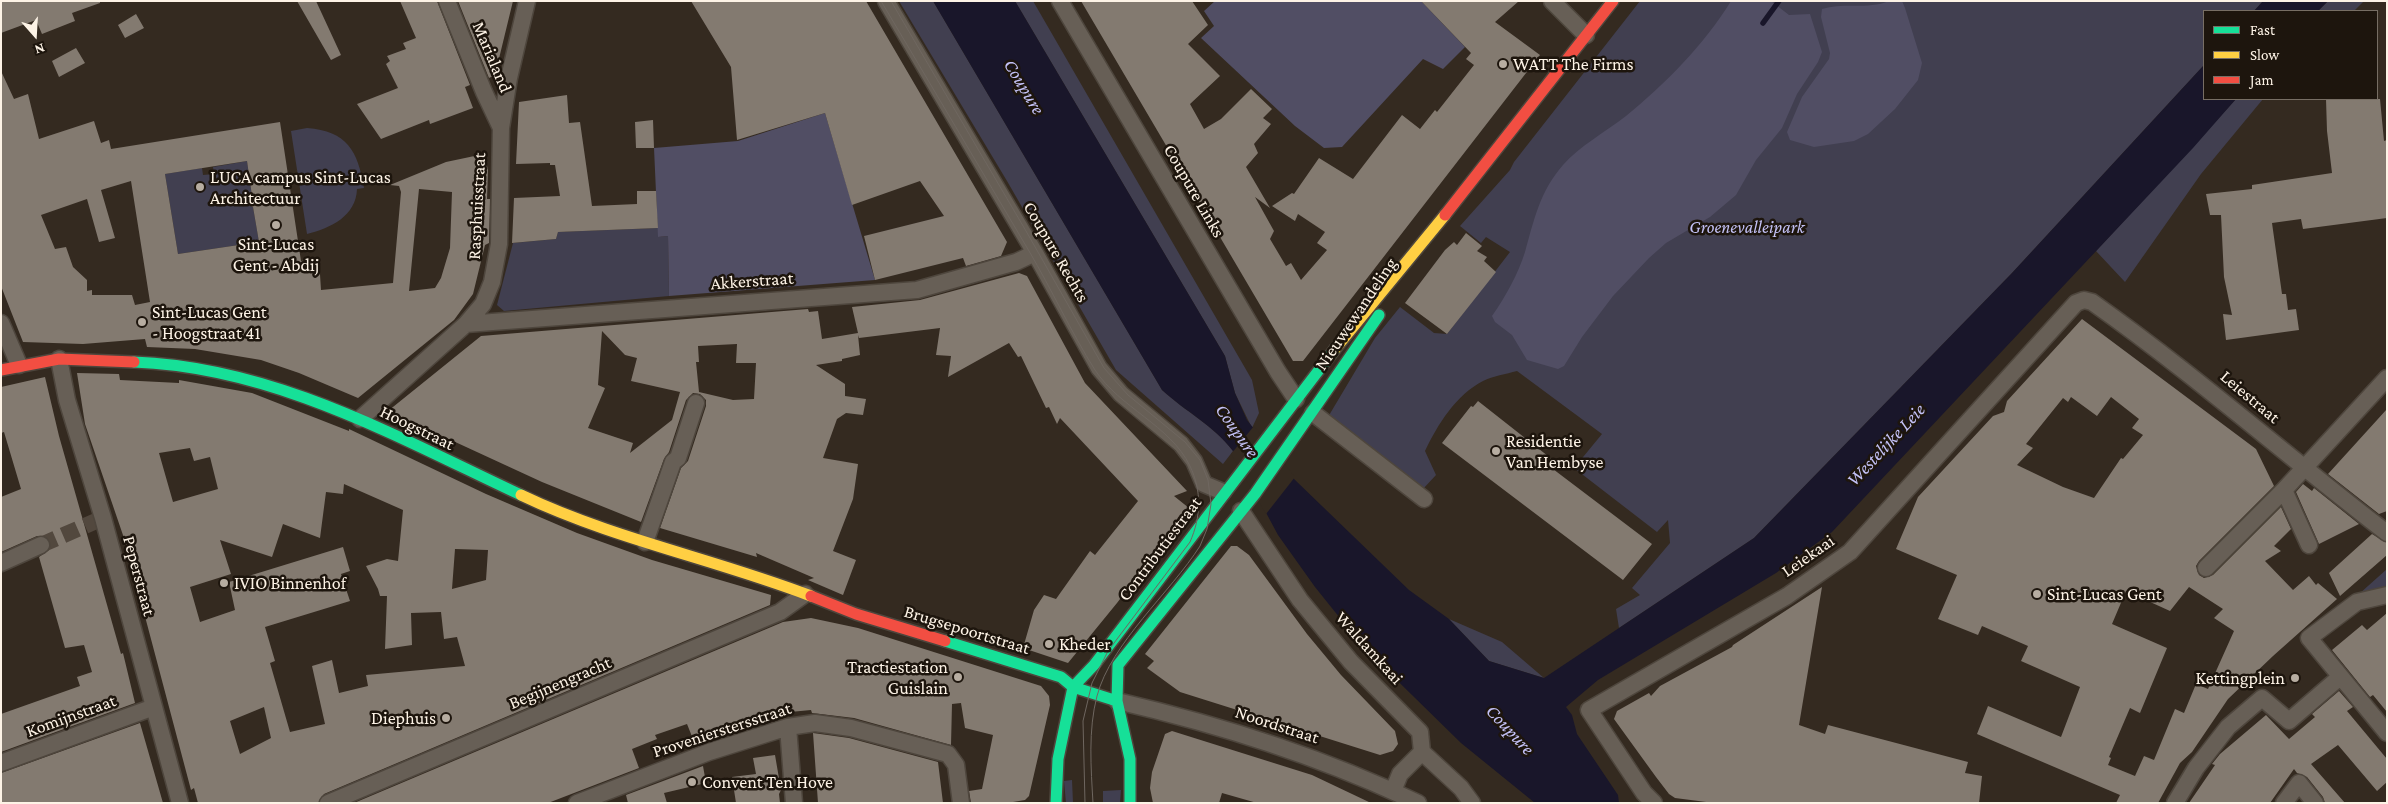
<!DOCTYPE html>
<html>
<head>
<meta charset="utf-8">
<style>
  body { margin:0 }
  #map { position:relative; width:2388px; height:804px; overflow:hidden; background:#342a20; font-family:"Crimson Pro",serif }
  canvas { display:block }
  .frame { position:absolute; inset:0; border:2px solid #fdf3e6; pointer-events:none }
  .legend { position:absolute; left:2203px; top:10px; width:175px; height:90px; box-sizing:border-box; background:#1d150d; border:1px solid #776e64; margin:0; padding:6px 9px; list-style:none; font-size:15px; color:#fdf3e6 }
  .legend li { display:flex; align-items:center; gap:10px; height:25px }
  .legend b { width:25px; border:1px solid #776e64 }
  .north { position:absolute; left:10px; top:10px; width:50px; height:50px; -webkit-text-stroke:4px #1d150d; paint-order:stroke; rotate:161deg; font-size:14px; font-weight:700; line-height:20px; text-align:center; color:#fdf3e6 }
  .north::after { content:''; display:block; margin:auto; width:18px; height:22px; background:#fdf3e6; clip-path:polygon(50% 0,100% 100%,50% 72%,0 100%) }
</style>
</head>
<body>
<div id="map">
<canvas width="2388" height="804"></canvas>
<div class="frame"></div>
<ul class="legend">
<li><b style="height:6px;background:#16e098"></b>Fast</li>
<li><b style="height:6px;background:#ffcf43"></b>Slow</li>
<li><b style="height:6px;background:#f24e42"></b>Jam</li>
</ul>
<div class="north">N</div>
</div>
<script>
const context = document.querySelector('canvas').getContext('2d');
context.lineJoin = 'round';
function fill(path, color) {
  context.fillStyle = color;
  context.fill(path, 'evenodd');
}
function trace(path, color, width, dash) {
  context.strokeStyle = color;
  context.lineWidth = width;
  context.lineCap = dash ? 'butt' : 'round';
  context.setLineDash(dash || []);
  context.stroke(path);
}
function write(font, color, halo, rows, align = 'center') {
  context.font = font + ' "Crimson Pro",serif';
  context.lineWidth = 5;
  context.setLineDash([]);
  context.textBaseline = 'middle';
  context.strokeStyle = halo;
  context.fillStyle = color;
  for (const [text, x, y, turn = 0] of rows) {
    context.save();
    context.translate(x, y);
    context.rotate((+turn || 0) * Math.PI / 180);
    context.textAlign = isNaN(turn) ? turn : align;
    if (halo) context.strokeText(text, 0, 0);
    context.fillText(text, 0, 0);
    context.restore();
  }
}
fill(new Path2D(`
  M899,1h34l229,389c24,22 51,35 71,61l-10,13 -107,-94 -109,-189z
  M1015,1h18l219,379 7,33 -7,15 -17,-35 -10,-37z
  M1640,1h623l-9,10h-50v54l-192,208 -258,265 -135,90 -3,-19 24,-14 -8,-7 38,-45 -2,-23 -11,12 -83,-64 28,-34 -85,-63c-11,3 -24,5 -34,10 -27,14 -45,43 -58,70l11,24 -13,14 -95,-72 47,-79 25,-31 34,26 13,1 63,-82 -24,-15 -5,6 -21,-17 50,-56 4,-8z
  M2328,1h36l-10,10h-36z
  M2236,99h27l-62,75 -76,108 -29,-31z
  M307,128c40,3 51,23 57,60l-7,1c-1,27 -26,39 -50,45l-16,-103z
  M247,161l5,35 -3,2 1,8 3,1 6,35 -81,12 -13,-80 37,-6 1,7 11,-1 -1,-7z
  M658,228v9l10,-1 1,60 -165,15 -7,-6 16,-62 43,-4 2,-7z
  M2387,569v19l-28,6z
  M1449,619l53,23 42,36 -55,-17z
  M1072,780l1,23h-7l-2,-22z
  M1121,790l-1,13h-17v-12z`), '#413f50');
fill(new Path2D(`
  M1215,1h206l44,46 -22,22 -20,-10 -81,88 -18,1 -29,-22 -94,-88 13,-12 -10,-15z
  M1731,1h40l18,14 21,-1 12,38 -4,10 -21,32 -15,34 -26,32 -20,35 -26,22 -44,26 -17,15 -36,38 -31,41 -18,29 -6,3 -31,-9 -15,-25 -17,-13 -3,-6c14,-20 26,-42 33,-64 9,-32 15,-61 38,-87 17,-19 42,-33 63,-49 39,-32 78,-71 105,-115z
  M1889,1h13l3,7 17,55 -4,17 -23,29 -27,25 -14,7 -40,6 -24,-7 -3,-8 15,-35 27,-38 1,-6 -9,-36 1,-8c22,-7 45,1 67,-8z
  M825,113l50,167 -206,16 -1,-60 -10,1 -4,-89 84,-7z`), '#514e64');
fill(new Path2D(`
  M933,1h82l210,355 10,37 12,27 47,59 115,111 40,29 40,42 55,17 210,-140 258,-265 192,-208v34h32l-43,49 -361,384 -56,41 -178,107 -32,27 6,8 5,19 41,61 1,8h-84l-74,-60 -97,-95 -49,-61 -37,-52 -45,-84c-20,-26 -47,-39 -71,-61z
  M2263,1h65l-10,10h-64z`), '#19162a');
fill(new Path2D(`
  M1254,426l41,51 -29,37 -35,-60z`), '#342a20');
trace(new Path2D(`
  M1763,23l16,-22`), '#19162a', 5.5);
fill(new Path2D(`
  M1,1h99v2l-28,10 3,8 -33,13 -6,-14 -35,13z
  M297,1h19l25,54 -10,5z
  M400,1h37l33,84 -5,2 8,21 -43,16 -1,-4 -48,19 -24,-35 41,-16 -12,-24 4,-3 -3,-5 19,-7 -3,-6 13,-5z
  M458,1h55l-18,74 -6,3z
  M691,1h175l141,241 -6,14 -35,10 -3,-8 -88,22 -11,-44 80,-20 -24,-35 -68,24 -27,-92 -88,27 -6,-73z
  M1081,1h111l16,24 -20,19 32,32 -30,28 14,25 17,-10 30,-30 21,20 -9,9 8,6 -17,20 4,9 -12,14 24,41 -15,-11 19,34 -4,8 16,27 5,-3 10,17 26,-30 -10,-7 8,-11 -27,-18 -3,7 -23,-15 20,-13 2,1 25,-36 34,21 49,-64 18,14 15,-19 2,2 37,-47 -8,-6 5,-6 -50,-52h98l-24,21 45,33 -237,306h-10z
  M136,14l8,14 -19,10 -7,-13z
  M76,48l9,15 -26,14 -7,-16z
  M1,71l13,28 14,-5 11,45 55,-18 7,22 8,-3 2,9 169,-27 21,139 18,-2 2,31 72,-7 8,-91 -2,-6 -9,-1 56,-23 38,-8 4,16 -1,29h3l-1,44 -4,2 -12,49 -19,26 -96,78 -59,-25 -38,-13 -66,-11 -48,-2 -2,-8 -62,5 -60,-2 -22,-56zM247,161l5,35 -9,7 10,4 6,35 -81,12 -13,-80zM131,181l19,121 -15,3 -3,-10h-40v-5l-5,1v-11l-14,-13 -7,-20 -11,2 -14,-34 46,-16 12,43 16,-4 -14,-48zM419,189l33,3 -2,56 -9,30 -6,10 -26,3z
  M567,95l2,28 11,-1 12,84 45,-2v-13h19l2,37 -100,4 -2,7 -44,4 2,-45 46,-2 -5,-31h-5v-2l-34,1 3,-62z
  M2326,99h54l4,42 3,-1v78l-84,11 -2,-10 -29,4 10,71h4l2,16 8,-1 3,21 -73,10 -3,-26 9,1 -8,-38 -3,-62h-11l-4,-21 46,-5v-4l80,-12 -5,-42z
  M653,120l1,28h-18l-1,-26z
  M1466,233l16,13 -5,5 10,6 -3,4 12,11 -49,62 -42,-31 40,-53 9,-8 3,3z
  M1019,273l8,3 58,107 102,108 -13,5 15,12 -72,95 -49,60 -45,-15 11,-38 10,-15 12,4 34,-48 5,4 43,-54 -78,-83 -3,6 -8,-17 -3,1 -25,-52 -3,1 -9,-14 -61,34 3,-21 -15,-1 4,-27 -81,10 -1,-3 2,20 -18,4v2l-26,4 29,19v12l21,3 -3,16 -17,-2 -9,6 -14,39 35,6 -5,35 -20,52 23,9 -13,35 -35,-15 6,-2 -58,-25 1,4 -97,-29 21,-60 7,-7 18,-55v-6l-6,-6 -7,-1 -7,7 -17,52 -5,7 -23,63 -99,-40 -154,-71 93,-75 327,-27 1,3 9,-1 4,28 36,-6 -6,-26 68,-7zM602,331l23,24 12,3 -6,23 49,11 -8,28 -42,33 3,-10 -45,-15 17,-40 -7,-3zM737,344l-1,19h20l-2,36 -21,1 -34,-8 -3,-30h3l-1,-16z
  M2082,319l174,130 18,37 -75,75 -3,5 3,9 5,3 9,-3 68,-68 10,22 -17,17 7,5 -16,10 28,29 16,-14 7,9 2,-2 19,16 -64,57 -45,43 -36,53 -12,11 -22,40h-42l4,-8 -143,-61 11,-28 73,31 19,-50 -59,-26 7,-15 -46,-20 -4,9 -40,-16 19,-44 -61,-26 22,-52 75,-81 11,-4 3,-11zM2071,397l26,19 14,-19 28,22 -7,9 11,7 -20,24 -2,-1 -27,40 -31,-11 -46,-22 16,-17 -7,-4 37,-46 5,4zM2189,587l34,22 -9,9 20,13 -26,58 -12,-5 -12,29 -9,-4 -21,51 -10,-4 -9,20 -27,-11 3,-7 -2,-1 21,-49 10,5 27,-65 -55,-24 14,-33 44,20z
  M77,373l42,1 1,6 59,3v-3l73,13 97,38v-2l137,65 91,39 75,27 119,35 -1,10 -446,189 -6,9h-120l-4,-15 -3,2 -66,-249 -40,-117zM190,448l4,13 16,-4 8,32 -45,13 -14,-49zM344,484l59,26 -5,51 -11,-2 -21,7 12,23 2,7h7l-2,53 27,-4 -1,-32 30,-1 3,27 13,-2 8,29 -99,9 2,11 -29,7 -7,-33 -20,6 13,58 -35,8 -20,-69 5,-2 -10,-34 85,-26 -9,-27 9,-3 -7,-24 -114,35 6,28 -35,12 -10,-35 41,-13 -11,-34 52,17 11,-33 37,14 6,-46 17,2zM455,549l33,1 -2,30 -34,9zM264,707l7,31 -31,16 -10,-33z
  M45,377l14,59 62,218 2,-1 12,50 -134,49v-38l79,-28 -3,-9 15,-5 -8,-27 -19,3 -26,-91 10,-7 1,-10 -4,-3 -9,-1 -36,16v-55l20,-8 -17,-57 -3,1v-46z
  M1478,401l75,59 -4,6 103,78 -29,36 -181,-137 29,-37 2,1z
  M2387,409v102l-8,3 -51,-40z
  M2303,484l9,7 2,-3 45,36 -40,20 -23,-52z
  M2372,534l15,9v12l-47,41 -11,-23z
  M1231,546h6l12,9 58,79 34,41 54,56 3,13 -5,7 -13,4 -200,-63 -33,-24 7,-7 -9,-7z
  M1822,587l-23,138 26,9 3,-9 140,37 -3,11 17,3 -3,27h-265l-39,-5 -6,-4 -13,-17 -42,-58 3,-8 32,-18 2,3 9,-10 72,-39 1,-2z
  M2387,613v99l-14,-17 -3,2 -38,-47 30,-25 5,5z
  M811,618l47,10 183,58 8,10 1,9 -21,91 -4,4 -18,3h-36l-2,-12 13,-2 11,-54 -28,-7 -4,-25 -9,1 -1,41 -97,-27 -42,-5 -1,-3 -21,2 -56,22 -4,1 -1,-3 -34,12 -8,-20 -32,11 2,4 -25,10 7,19 -91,35h-194l429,-181z
  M2339,691l14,16 -6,4 40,48v23l-10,9 -39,-46 -27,19 34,39h-20l-2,-6 -16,-20 -10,-4 -3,-4 -24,34h-81l26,-38 -3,-1 8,-10 46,-39 23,24 26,-22 -3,-3z
  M140,723l23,80h-162v-30z
  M1172,731l140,44 59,28h-114l-35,-10 -3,10h-66l-3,-15 2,-16 13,-38z
  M813,733l36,5 89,24 5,41h-125z
  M775,755l6,35 -2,4 1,9h-44l-4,-26 24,-3 -3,-16z
  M703,766l3,17 -42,10 3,10h-39l-2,-8z`), '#837a70');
trace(new Path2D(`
  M41,545l62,-27`), '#52483e', 16, [16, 8]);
const street = new Path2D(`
  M447,1l37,91 17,36
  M886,1l149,252 64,115 22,26 60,50 13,17 10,23 19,8
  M1060,1l218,371 18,27
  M1552,1l34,34
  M1,323l18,42
  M466,324l451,-34 99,-28 19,-9
  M59,359l8,41 36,118 77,285
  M1313,413l111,86
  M360,419l106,-95 17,-20 9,-22 7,-38 2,-116 8,-50 18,-77
  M2284,490l25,55
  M1241,511l59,89 51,62 69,70 2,20 39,36 11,15
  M645,542l28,-80 5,-4 18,-55
  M1,563l40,-18
  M2206,568l78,-78 103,-112
  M2387,595l-30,7 -48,36 78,95
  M1117,701c104,24 205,56 301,102
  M788,727l6,76
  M1,763l153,-56
  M1393,791l7,-17 22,-22
  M328,803l452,-191 25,-18
  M577,803l132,-51 79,-25 27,-4 36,5 97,26 8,11 5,38
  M1654,803l-10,-10 -55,-83 198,-114 63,-44 226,-249 8,-3 8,2c102,72 196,155 295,231
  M2175,803l21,-35 32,-41 34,-29 27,23 51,-44
  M2284,803l15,-20 16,20`);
const fast = new Path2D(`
  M134,362c140,5 263,75 387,133
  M945,641l116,36 12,10 44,14
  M1073,687l21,-22 241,-316
  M1056,803l2,-44 15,-72
  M1130,803v-44l-13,-58 1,-36 137,-171 124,-179`);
const slow = new Path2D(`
  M1335,349l110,-134
  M521,495c92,44 194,64 290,101`);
const jam = new Path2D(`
  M1445,215l168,-214
  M1,370l58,-11 75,3
  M811,596l45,18 89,27`);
trace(street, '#4e463d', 19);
trace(fast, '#4e463d', 14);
trace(slow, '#4e463d', 14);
trace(jam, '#4e463d', 14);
trace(street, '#675f56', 16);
trace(fast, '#16e098', 11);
trace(slow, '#ffcf43', 11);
trace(jam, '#f24e42', 11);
trace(new Path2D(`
  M881,1c50,84 99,167 148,250 23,39 42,81 66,119 25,38 75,55 95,96 12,25 11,51 0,76l-82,109 -16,32 -9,38 2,82
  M891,1l135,230 78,137 24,27 57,47 15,18 8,20 3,24 -4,25 -7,17c-30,47 -89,97 -103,150 -9,34 -6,72 -4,107`), '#6f6760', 1);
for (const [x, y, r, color] of [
  [1503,64,5,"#b7ada1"],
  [200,187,5,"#b7ada1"],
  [276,225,5,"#b7ada1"],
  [142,322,5,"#b7ada1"],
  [1496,451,5,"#b7ada1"],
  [224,583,5,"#b7ada1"],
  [2037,594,5,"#b7ada1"],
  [1049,644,5,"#b7ada1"],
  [958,677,5,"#b7ada1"],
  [2295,678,5,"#b7ada1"],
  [446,718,5,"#b7ada1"],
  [692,782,5,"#b7ada1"]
]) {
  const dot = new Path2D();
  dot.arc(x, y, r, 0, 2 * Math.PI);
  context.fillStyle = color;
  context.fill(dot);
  trace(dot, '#1d150d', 2);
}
write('18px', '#fdf3e6', '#1d150d', [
  ["Marialand",492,57,67],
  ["Coupure Links",1194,191,60],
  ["Rasphuisstraat",477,206,-87],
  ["Coupure Rechts",1056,252,60],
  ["Akkerstraat",752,281,-4],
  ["Nieuwewandeling",1356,314,-56],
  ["Leiestraat",2250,397,40],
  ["Hoogstraat",417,428,26],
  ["Contributiestraat",1160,549,-53],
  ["Leiekaai",1808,556,-35],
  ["Peperstraat",139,576,75],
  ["Brugsepoortstraat",967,630,17],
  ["Waldamkaai",1369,648,48],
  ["Begijnengracht",560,683,-23],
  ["Komijnstraat",71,716,-20],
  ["Noordstraat",1277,725,18],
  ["Provenierstersstraat",722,730,-18]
]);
write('18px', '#fdf3e6', '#1d150d', [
  ["WATT The Firms",1513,64],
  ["LUCA campus Sint-Lucas",210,177],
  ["Architectuur",210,198],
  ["Sint-Lucas",276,244,"center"],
  ["Gent - Abdij",276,265,"center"],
  ["Sint-Lucas Gent",152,312],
  ["- Hoogstraat 41",152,333],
  ["Residentie",1506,441],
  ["Van Hembyse",1506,462],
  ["IVIO Binnenhof",234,583],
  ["Sint-Lucas Gent",2047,594],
  ["Kheder",1059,644],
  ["Tractiestation",948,667,"right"],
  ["Guislain",948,688,"right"],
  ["Kettingplein",2285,678,"right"],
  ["Diephuis",436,718,"right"],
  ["Convent Ten Hove",702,782]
], 'left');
write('italic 18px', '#c3c1f6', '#1d150d', [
  ["Groenevalleipark",1747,227]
]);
write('italic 19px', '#c3c1f6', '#1d150d', [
  ["Coupure",1024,87,59],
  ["Coupure",1237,431,55],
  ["Westelijke Leie",1886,445,-47],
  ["Coupure",1510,730,47]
]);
</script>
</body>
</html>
